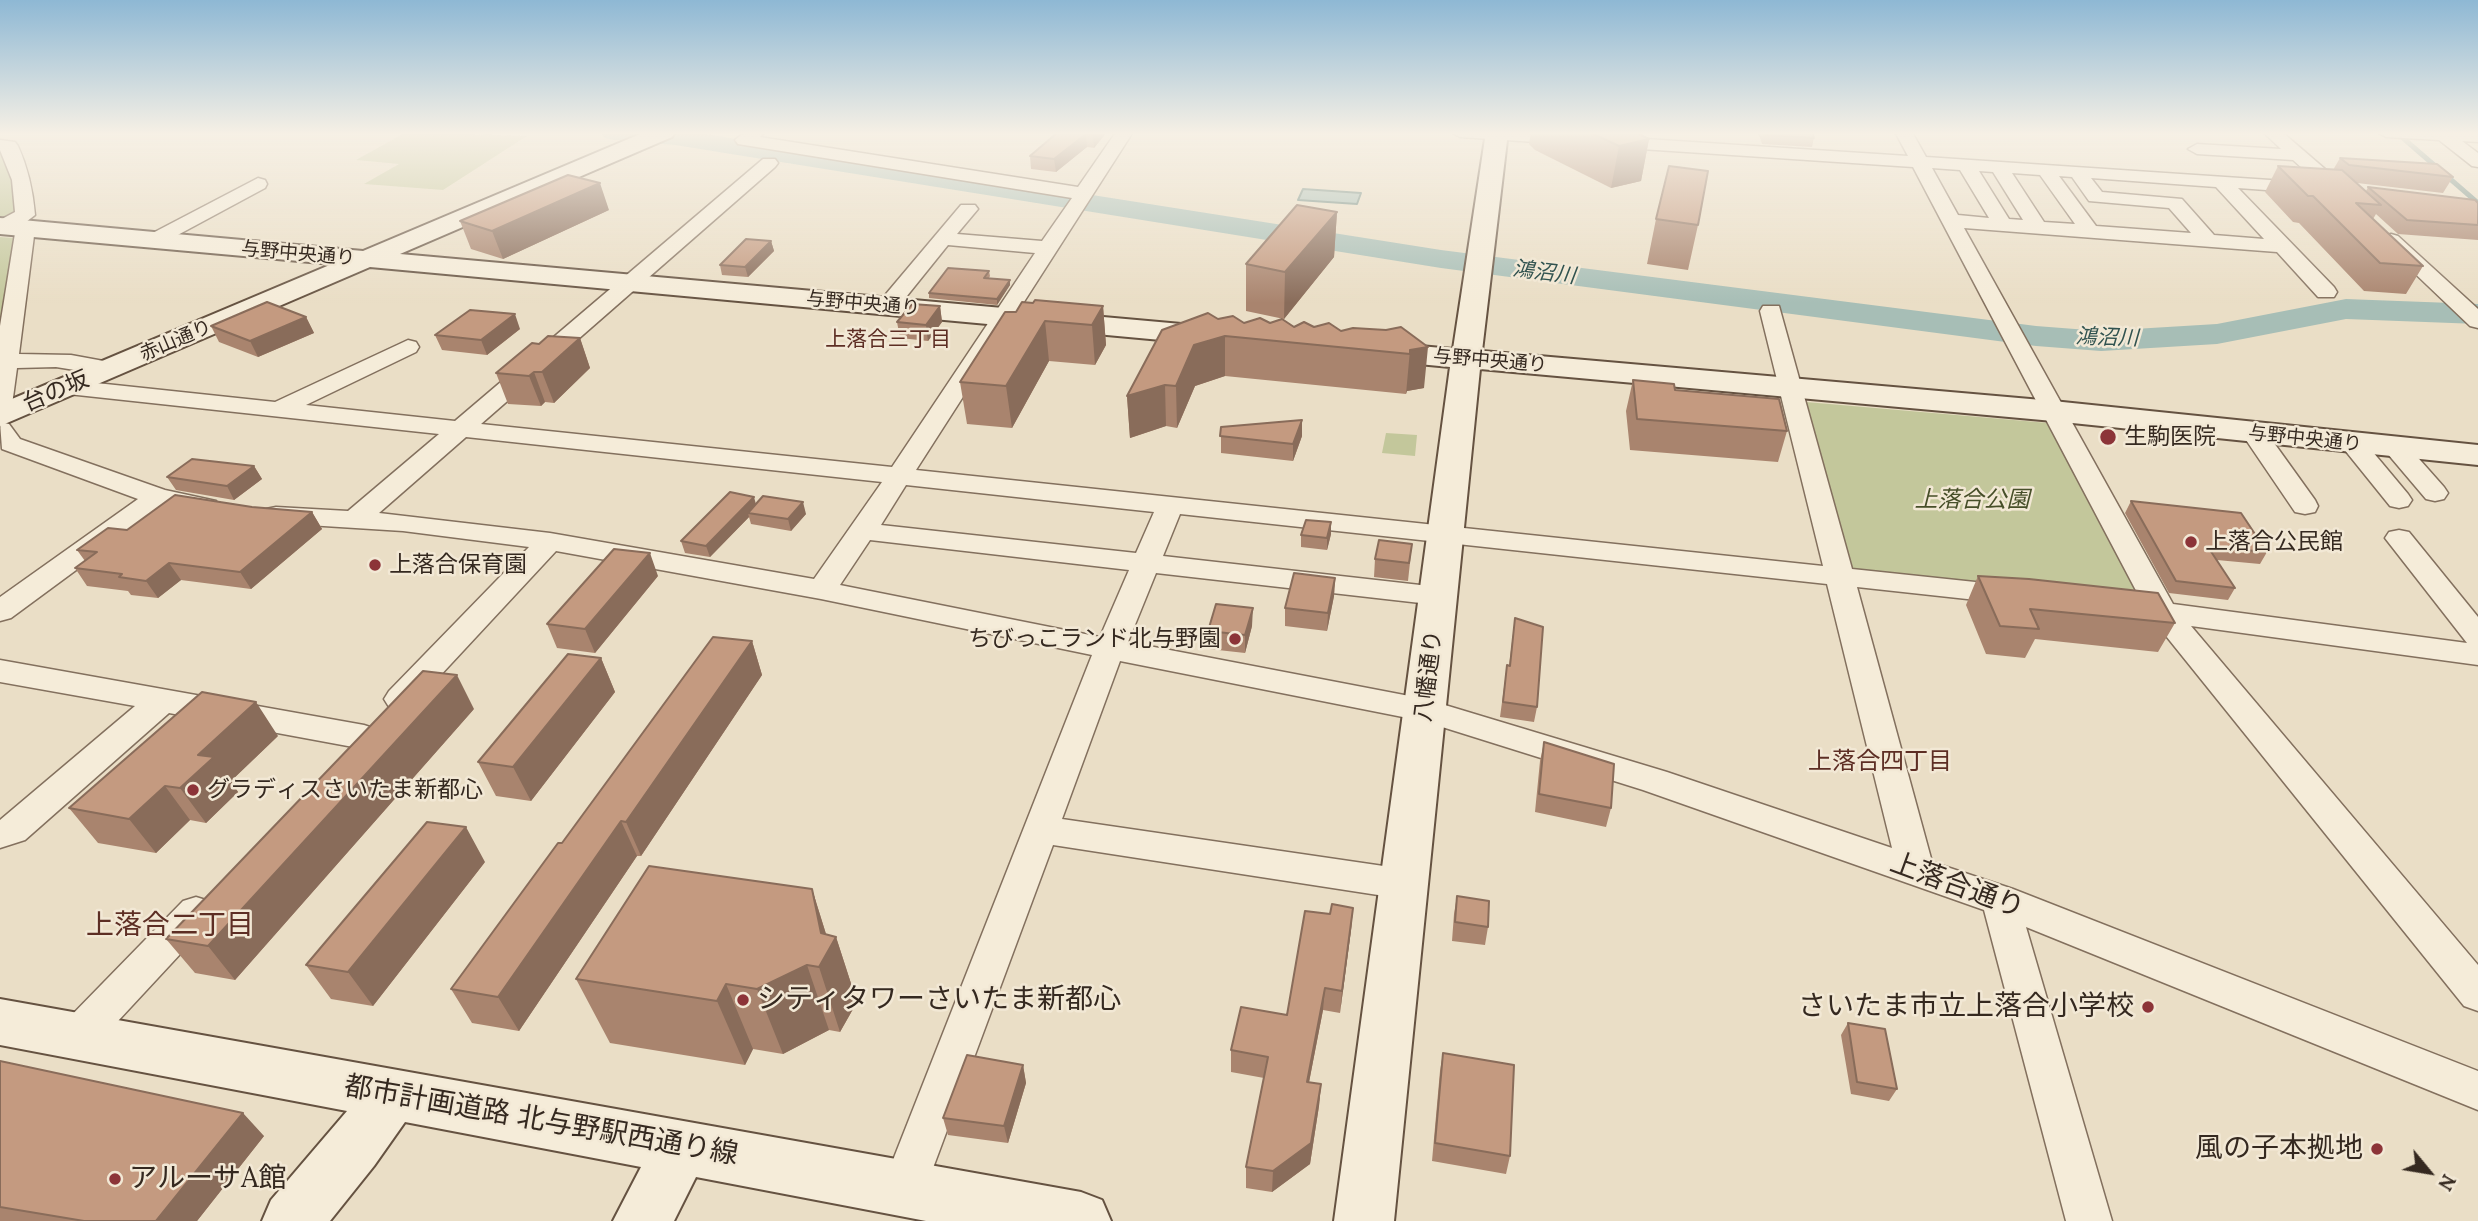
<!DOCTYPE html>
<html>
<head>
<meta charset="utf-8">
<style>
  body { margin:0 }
  #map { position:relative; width:2478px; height:1221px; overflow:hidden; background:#eadec6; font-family:Lora,serif }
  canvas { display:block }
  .north { position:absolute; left:2394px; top:1137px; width:70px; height:70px; -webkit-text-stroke:5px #f2e8d5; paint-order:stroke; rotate:120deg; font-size:19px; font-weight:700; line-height:28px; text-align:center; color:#352920 }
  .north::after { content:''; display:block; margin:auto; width:24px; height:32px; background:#352920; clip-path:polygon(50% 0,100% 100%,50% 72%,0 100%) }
</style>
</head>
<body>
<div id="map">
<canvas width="2478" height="1221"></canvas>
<div class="north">N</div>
</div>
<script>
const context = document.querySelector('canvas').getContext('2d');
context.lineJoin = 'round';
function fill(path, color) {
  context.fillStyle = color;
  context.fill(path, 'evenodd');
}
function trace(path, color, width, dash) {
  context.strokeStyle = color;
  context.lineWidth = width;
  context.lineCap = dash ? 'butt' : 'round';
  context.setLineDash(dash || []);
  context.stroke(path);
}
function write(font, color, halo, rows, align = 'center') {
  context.font = font + ' Lora,"Noto Sans JP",serif';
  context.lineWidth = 5;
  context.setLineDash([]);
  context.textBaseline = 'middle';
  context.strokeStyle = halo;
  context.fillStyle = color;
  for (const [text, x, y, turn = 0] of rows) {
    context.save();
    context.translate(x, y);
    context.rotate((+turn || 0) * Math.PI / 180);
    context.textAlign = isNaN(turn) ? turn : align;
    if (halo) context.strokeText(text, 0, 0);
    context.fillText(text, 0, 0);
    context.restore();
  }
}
fill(new Path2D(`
  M406,132l121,4 -84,54 -79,-6 35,-20 -43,-4z
  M0,147h3l18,60 -6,11 -15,-2z
  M0,237l13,1 -13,86z
  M1806,402l242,21 93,176 -291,-28z
  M1386,433l31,2 -2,21 -33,-3z`), '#c3c79b');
const water = new Path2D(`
  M1303,189l58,4 -4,11 -59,-4z`);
fill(water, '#a7beb6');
trace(water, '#6f8b83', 2);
trace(new Path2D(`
  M2396,132l82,71`), '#6f8b83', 5);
fill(new Path2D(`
  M601,132h92l748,118 595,76 65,5 116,-7 129,-25 132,5v20l-132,-5 -129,25 -116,7 -65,-5 -595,-78 -766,-123 -61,-5 -9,-2z`), '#a7beb6');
const street = new Path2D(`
  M745,132h20l-5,5 318,50 38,-55h17l-217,338 907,96 -63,-255 3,-5h16l73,263 161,17 10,2 5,7 -5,7 -10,2 -156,-17 75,275 81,27 465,182v39l-452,-183 86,294h-46l-82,-311 -341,-120 -220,-69 -303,-60 -58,158 342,50 13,5 5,10 -5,10 -13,5 -351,-54 -133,358 -16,7 -16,-7 -6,-15 210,-533 -271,-56 -265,-48 -145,156 -11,3 -11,-3 -5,-8 5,-8 140,-144 -126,-16 -127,-8 -10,-2 -4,-6 4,-6 10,-2 72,4 91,-77 -371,-40 -8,-2 -4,-5 4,-5 8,-2 207,22 133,-62 8,2 3,5 -3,5 -110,53 149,16 308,-262h12l3,4 -3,4 -294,257 411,43 143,-214 -87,-8 -54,67h-16l-3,-5 86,-102h14l3,4 -21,25 85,7 30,-43 -334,-54 -3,-4zM466,437l416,45 -68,97 -264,-46 -171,-20zM906,485l248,27 -18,41 -255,-28zM1180,514l647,70 65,264 -225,-76 -242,-73 -297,-57 28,-69 282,32 10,-2 5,-7 -5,-7 -10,-2 -275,-31zM870,540l259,30 -29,67 -260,-52z
  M1451,132h87l370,24 -13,-24h17l14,25 389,26 2,4 -2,4 -7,2 -70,-5 96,99 3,5 -3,5h-16l-41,-45 -313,-24 209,376 294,39 -82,-105 4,-6 10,-2 10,2 69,85v48l-287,-39 287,339v46l-14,-5 -310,-385 -36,-6 -5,-7 5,-7 10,-3 13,2 -228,-433 -453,-30zM1932,168l28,2 29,48 -31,-3zM1979,171l14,1 30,48 -14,-1zM2012,173l28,2 35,49 -31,-2zM2059,176l13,1 17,24 80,7 22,25 -95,-7zM2091,178l125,9 48,52 -50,-4 -32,-36 -80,-7z
  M2263,132h19l65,56 2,4 -2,4h-14l-40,-36 -96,-6 -9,-5 9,-5 84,5z
  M2377,132h101v10l-16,-1 16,12v14l-6,-1 -33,-26 -53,-3z
  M0,140l15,2 3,4c10,22 15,45 17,69l-9,7 9,6 -16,126 52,1 49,9 4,5 -4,5 -8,2 -56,-9 -39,1 -5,37 -3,5 -9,2v-86l16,-99 -16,4v-11l15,-8 -3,-32 -12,-30z
  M258,178l7,2 2,4 -2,4 -104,56h-14l-3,-4 3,-4z
  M2391,234l7,2 80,73v19l-8,-2 -86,-82 -3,-4 3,-4z
  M0,422l9,2 11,15 145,51 51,11 4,6 -4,6 -10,2 -43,-9 -152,112 -11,3v-24l138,-98 -136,-50z
  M2255,426l9,3 51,71 3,6 -3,6 -10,2 -10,-2 -53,-78 4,-5z
  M2353,436l9,3 46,55 4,6 -4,6 -9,2 -9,-2 -46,-57 -4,-5 4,-5z
  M2396,440l9,3 39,44 4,6 -4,6 -9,2 -9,-2 -39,-46 -4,-5 4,-5z
  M0,660l364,65 12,4 5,8 -5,8 -12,4 -195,-36 -144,127 -25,8v-28l135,-114 -135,-24z
  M196,897l13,4 6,11 -6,11 -117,126 -14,5 -14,-5 -6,-13 6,-13 119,-122z`);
const secondary = new Path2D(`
  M645,132h30l-3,5 -272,117 815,73 10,3 5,6 -5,6 -10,3 -845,-78 -370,159v-22l332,-140 -332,-30v-16l363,33z
  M1486,132h22l-26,219 571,50 425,44v20l-425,-44 -573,-52 -86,852h-60l116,-854 -74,-7 -10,-3 -5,-6 5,-6 10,-3 77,7z
  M0,999l1081,193 21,8 9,21h-185l-230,-44 -22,44h-61l28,-54 -236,-45 -31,44 -44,55h-68l9,-21 76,-89 -347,-66z`);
trace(street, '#83705e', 3);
trace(secondary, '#655241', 4);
fill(street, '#f5ecd9');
fill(secondary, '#f5ecd9');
fill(new Path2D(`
  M1058,132h49l-13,16 -7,-1 -31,25 -25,-3 -1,-13z
  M1531,132h104l14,7 -8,42 -30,7 -76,-38 -6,-6z
  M1758,132h54l2,6 -2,9 -50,-3z
  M2340,158l113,19 -10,16 -86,-10 9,8 2,-4 110,16v37l-80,-6 -22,-20 -3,5 50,47 -17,28 -42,-3 -65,-68 -6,-1 -28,-30 13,-26 55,4z
  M609,210l-106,49 -32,-10 -11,-28z
  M1337,212l-3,45 -50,62 -38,-8v-47z
  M1656,219l42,6 -10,45 -41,-6z
  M771,241l3,10 -26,26 -26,-2 -2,-10z
  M989,271l1,5 -1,2 21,2v5l-13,20 -68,-7v-5z
  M940,306l2,16 -14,19 -28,-3 -3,-16z
  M1103,306l3,39 -11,20 -46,-4 -37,67 -45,-4 -7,-42 45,-70z
  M306,317l8,16 -56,24 -39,-15 -8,-16z
  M1218,319l26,4h26l24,4h20l27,4 45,-1 15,-3 23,61 -17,3 -1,3 -181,-18 -30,10 -18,42 -11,-2 -36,12 -3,-42z
  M520,329l-33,26 -45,-5 -7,-15z
  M580,338l10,30 -36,35 -9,-1 -4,4 -33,-2 -12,-31z
  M1633,380l42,10 112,41 -9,31 -148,-12 -4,-39z
  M1221,427l81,9 -9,25 -72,-8z
  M254,466l8,13 -28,21 -58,-10 -9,-13z
  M2131,501l136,51 -7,12 -43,-4 18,28 -7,12 -59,-7 -44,-80z
  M756,504l50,10 -15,17 -40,-7 -2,-7 -39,40 -25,-4 -4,-12z
  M252,507l60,5 10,17 -71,60 -70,-9 -23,18 -27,-3 -3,-4 -41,-5 -12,-18 10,-7 -8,-11 50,-20z
  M1331,534l-4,16 -26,-3v-12z
  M1412,544l-4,37 -34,-4 1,-18z
  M658,576l-63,77 -38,-5 -10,-24z
  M1978,576l197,47 -17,29 -123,-13 -10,19 -39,-4 -20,-49z
  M1335,578l-1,18 -7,35 -42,-5v-18z
  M1515,618l22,89 -3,15 -34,-5 7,-52 2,1z
  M1252,626l-7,27 -36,-4 -1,-18z
  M752,641l10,34 -121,181h-4l-118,175 -47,-8 -21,-34 111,-146z
  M601,658l14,34 -84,109 -35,-5 -18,-34z
  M474,709l-239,271 -40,-7 -29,-34z
  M278,736l-47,45 7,11 -32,31 -16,-3 -34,33 -58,-10 -29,-35z
  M1544,742l67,66 -5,19 -71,-15 5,-51z
  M485,862l-112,144 -42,-7 -25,-34z
  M812,889l14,45 10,3 21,65 -17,30 -11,-2 -46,24 -30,-5 -8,16 -135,-22 -34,-64z
  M1457,896l31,31 -3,18 -33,-4 2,-27z
  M1353,908l-2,22 -11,83 -17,-3 -14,72 12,2 -2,22 -9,58 -38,28 -26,-4v-21l18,-89 -33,-6v-22l56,-35 43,-101z
  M1848,1023l49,66 -8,12 -38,-7 -10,-59z
  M1443,1053l67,103 -4,18 -74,-13 8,-90z
  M0,1061l264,75 -67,85h-197z
  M1023,1065l3,18 -18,60 -60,-8 -5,-17z`), '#a9846e');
fill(new Path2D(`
  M1096,132h11l-13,16 -1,-13z
  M1086,134l1,13 -31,25 -2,-13z
  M1649,139l-8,42 -30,7 8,-42z
  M600,183l9,27 -106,49 -11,-28z
  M1337,212l-3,45 -50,62 1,-47z
  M771,241l3,10 -26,26 -3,-10z
  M1010,280v5l-13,20v-6z
  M940,306l2,16 -14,19 -2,-16z
  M1103,306l3,39 -11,20 -3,-40z
  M515,314l5,15 -33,26 -6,-15z
  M306,317l8,16 -56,24 -8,-16z
  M1045,321l4,40 -37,67 -6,-42z
  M1225,336v40l-30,10 -18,42 -1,-42 18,-41z
  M580,338l10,30 -36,35 -12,-31z
  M1428,347l-4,41 -17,3 -1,3 4,-44z
  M534,372l11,30 -4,4 -12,-30z
  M1165,385l1,41 -36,12 -3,-42z
  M1302,420v16l-9,25v-17z
  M254,466l8,13 -28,21 -7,-14z
  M754,497l3,11 -9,5 1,4 -39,40 -4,-11z
  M803,502l3,12 -15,17 -3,-12z
  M312,512l10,17 -71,60 -11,-17z
  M1331,522v12l-4,16v-12z
  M650,553l8,23 -63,77 -10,-24z
  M169,563l12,17 -23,18 -12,-17z
  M1335,578l-1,18 -7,35 1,-18z
  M1253,608l-1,18 -7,27v-18z
  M752,641l10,34 -121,181 -15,-34z
  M601,658l14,34 -84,109 -18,-34z
  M457,675l17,34 -239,271 -27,-34z
  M256,702l22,34 -47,45 7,11 -32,31 -26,-35 18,-33z
  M165,786l25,34 -34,33 -27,-34z
  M621,821l16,35 -118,175 -21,-34z
  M466,827l19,35 -112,144 -25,-34z
  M812,889l18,58 6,-10 21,65 -17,30 -21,-65 2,-34z
  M1353,908l-2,22 -11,83 2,-22z
  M807,965l22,65 -46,24 -26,-65z
  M726,984l27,65 -8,16 -28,-64z
  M1325,988l-2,22 -18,93 2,-21z
  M1023,1065l3,18 -18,60 -4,-17z
  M1321,1084l-2,22 -9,58 -38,28 1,-21z
  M243,1113l21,23 -67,85h-41z`), '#896c5a');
const building = new Path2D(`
  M1058,132h38l-3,3 -7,-1 -32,25 -24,-3z
  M1589,132h46l14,7 -30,7z
  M1764,132h48l2,6 -49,-3z
  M2340,158l97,6 16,13 -104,-12z
  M1669,166l39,5 -10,54 -42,-6z
  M2278,166l64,4 39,35 -25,-2 67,63 -43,-3 -67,-67h-5z
  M568,175l32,8 -108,48 -32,-10z
  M2368,187l107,13 3,3v22l-71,-5z
  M1297,205l40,7 -52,60 -39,-8z
  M746,239l25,2 -26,26 -25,-2z
  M948,268l41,3 -5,7 26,2 -13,19 -68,-6z
  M1035,300l68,6 -11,19 -47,-4 -39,65 -46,-4 45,-70h11l6,-10 11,1z
  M267,302l39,15 -56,24 -39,-15z
  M912,304l28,2 -14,19 -29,-3z
  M470,310l45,4 -34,26 -46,-5z
  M1208,313l10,6 15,-3 11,7 16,-5 10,5 12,-4 12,8 10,-5 10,5 15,-4 12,8 12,-3 33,2 15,-3 27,20 -18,3v4l-185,-18 -31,9 -18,41 -11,-1 -38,11 35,-66z
  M548,336l32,2 -38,34h-8l-5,4 -33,-3 36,-30 7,1z
  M1633,380l41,4 1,6 104,9 8,32 -150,-12z
  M1302,420l-9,24 -73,-8 1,-9z
  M192,459l62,7 -27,20 -60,-9z
  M730,492l24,5 -48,49 -25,-5z
  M175,495l77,12 60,5 -72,60 -71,-9 -23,18 -27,-4 3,-3 -47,-6 22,-16 -20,-2 31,-22 19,2z
  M763,496l40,6 -15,17 -40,-6z
  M2131,501l110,12 26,39 -59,-5 27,41 -59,-7z
  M1306,520l25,2 -4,16 -26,-3z
  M1379,540l33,4 -3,19 -34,-4z
  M614,549l36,4 -65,76 -38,-5z
  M1294,573l41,5 -7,35 -43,-5z
  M1978,576l51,3 129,14 17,30 -145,-14 9,20 -39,-3z
  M1216,604l37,4 -8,27 -37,-4z
  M1515,618l28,9 -6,80 -34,-5 4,-37 3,1z
  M713,637l39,4 -126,181 -5,-1 -123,176 -47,-8 107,-146h4z
  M568,654l33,4 -88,109 -35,-5z
  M423,671l34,4 -249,271 -42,-7z
  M202,692l54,10 -58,53 16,2 -34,31 -15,-2 -36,33 -60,-11z
  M1544,742l70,22 -3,44 -72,-14z
  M427,822l39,5 -118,145 -42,-7z
  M649,866l163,23 9,44 15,4 -17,30 -12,-2 -50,24 -31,-5 -9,17 -141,-22z
  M1457,896l32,5 -1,26 -33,-5z
  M1332,904l21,4 -11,83 -17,-3 -18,94 14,2 -10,59 -38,28 -27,-4 22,-110 -37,-7 10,-43 46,8 18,-104 25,3z
  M1848,1023l37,6 12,60 -40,-7z
  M1443,1053l71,12 -4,91 -75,-13z
  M967,1055l56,10 -19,61 -61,-8z
  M0,1061l243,52 -87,108h-72l-84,-14z`);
fill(building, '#c49a80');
trace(building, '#896c5a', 2);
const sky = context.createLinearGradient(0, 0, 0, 303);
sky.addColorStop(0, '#8eb8d4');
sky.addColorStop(0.44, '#f6f0e5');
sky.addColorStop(1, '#f6f0e500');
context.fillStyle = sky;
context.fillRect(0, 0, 2478, 303);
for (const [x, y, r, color] of [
  [2108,437,9,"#8c3438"],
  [2191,542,7,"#8c3438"],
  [375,565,7,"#8c3438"],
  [1235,639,7,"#8c3438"],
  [193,790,7,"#8c3438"],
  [743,1000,7,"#8c3438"],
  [2148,1007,7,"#8c3438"],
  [2377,1149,7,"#8c3438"],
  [115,1179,7,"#8c3438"]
]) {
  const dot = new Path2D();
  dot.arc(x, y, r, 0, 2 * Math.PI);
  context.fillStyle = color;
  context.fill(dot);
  trace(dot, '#f2e8d5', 2.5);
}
write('19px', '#352920', '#f2e8d5', [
  ["与野中央通り",298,254,5],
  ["与野中央通り",863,304,5],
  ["赤山通り",176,341,-23],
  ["与野中央通り",1490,361,5],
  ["与野中央通り",2305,439,6]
]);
write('italic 21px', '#315350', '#f2e8d5', [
  ["鴻沼川",1544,273,7],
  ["鴻沼川",2107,338,2]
]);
write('21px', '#5d2e24', '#f2e8d5', [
  ["上落合三丁目",888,340]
]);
write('23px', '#352920', '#f2e8d5', [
  ["台の坂",56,392,-23],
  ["八幡通り",1429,676,-83]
]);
write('23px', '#352920', '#f2e8d5', [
  ["生駒医院",2124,437],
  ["上落合公民館",2205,542],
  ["上落合保育園",389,565],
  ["ちびっこランド北与野園",1221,639,"right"],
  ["グラディスさいたま新都心",207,790]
], 'left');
write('italic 23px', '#474f29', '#f2e8d5', [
  ["上落合公園",1972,500]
]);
write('24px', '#5d2e24', '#f2e8d5', [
  ["上落合四丁目",1880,762]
]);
write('28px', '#352920', '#f2e8d5', [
  ["上落合通り",1957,886,20],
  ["都市計画道路 北与野駅西通り線",541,1121,10]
]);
write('28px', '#5d2e24', '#f2e8d5', [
  ["上落合二丁目",170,926]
]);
write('28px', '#352920', '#f2e8d5', [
  ["シティタワーさいたま新都心",757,1000],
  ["さいたま市立上落合小学校",2134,1007,"right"],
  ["風の子本拠地",2363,1149,"right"],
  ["アルーサA館",129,1179]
], 'left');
</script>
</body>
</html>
